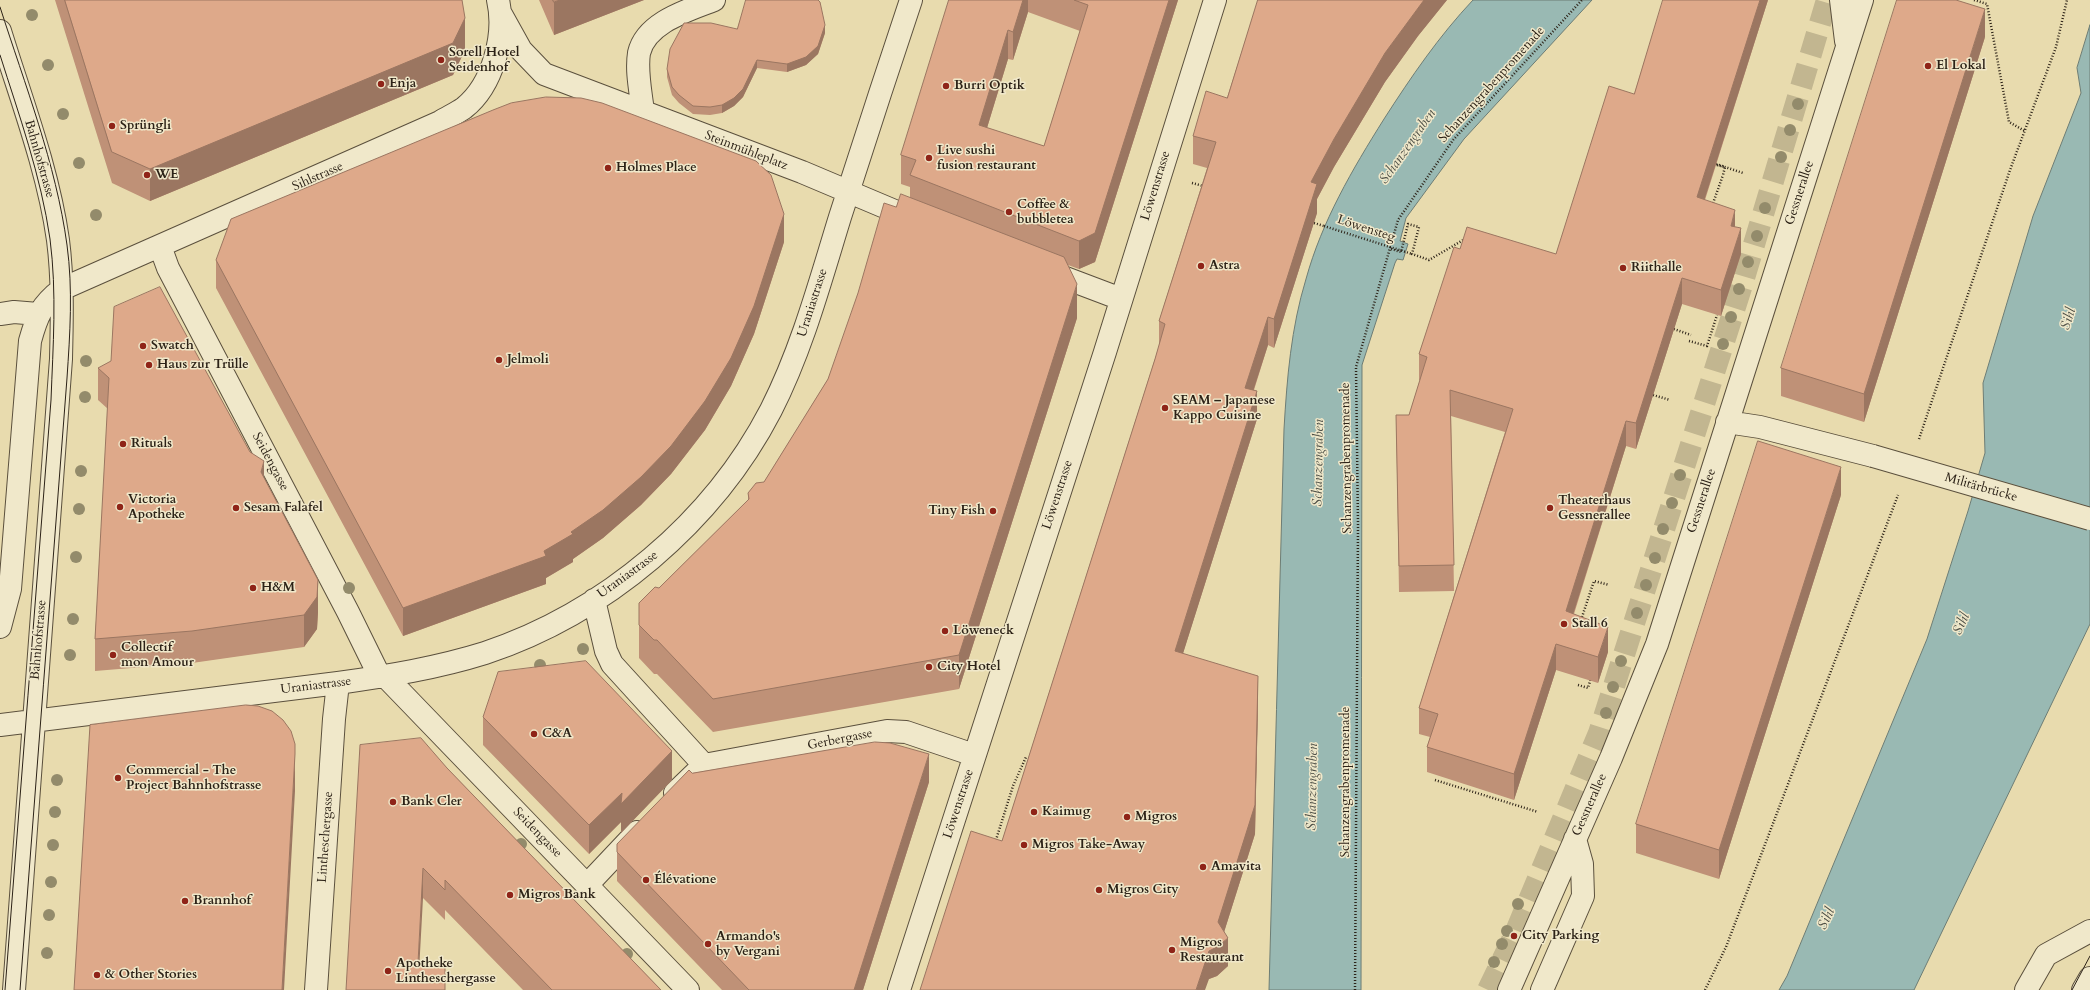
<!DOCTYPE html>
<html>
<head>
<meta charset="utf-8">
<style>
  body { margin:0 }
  canvas { display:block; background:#e8dbae }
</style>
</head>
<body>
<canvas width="2090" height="990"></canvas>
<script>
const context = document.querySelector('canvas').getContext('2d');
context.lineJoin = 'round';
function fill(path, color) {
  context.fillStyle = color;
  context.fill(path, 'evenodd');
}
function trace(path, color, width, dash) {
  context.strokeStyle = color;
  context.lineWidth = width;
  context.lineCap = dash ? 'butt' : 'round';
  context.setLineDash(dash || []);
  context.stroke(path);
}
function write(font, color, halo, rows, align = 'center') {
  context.font = font + ' Cardo,serif';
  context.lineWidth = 3;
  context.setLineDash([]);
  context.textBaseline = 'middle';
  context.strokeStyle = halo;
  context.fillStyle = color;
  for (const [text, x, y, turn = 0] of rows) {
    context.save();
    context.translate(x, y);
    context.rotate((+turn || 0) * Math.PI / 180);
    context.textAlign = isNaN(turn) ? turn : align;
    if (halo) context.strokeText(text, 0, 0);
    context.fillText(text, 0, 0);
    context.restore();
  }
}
const water = new Path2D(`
  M1473,0h119l-128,139 -58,79 -6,23 8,3 -5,16 -6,-1 -2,4 -33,102 -1,625h-92l15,-561c3,-51 7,-101 22,-150 16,-58 46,-109 78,-160 27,-42 55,-83 89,-119z
  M2090,25v599l-176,366h-135l8,-14 140,-337 41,-128 17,-58 -2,-70 50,-167 48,-123 -4,-25z`);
fill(water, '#99b9b3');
trace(water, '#6d7d75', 1);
trace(new Path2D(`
  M1488,990l26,-54 85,-203 142,-445 86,-288`), '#c2b690', 22, [22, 11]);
const minor = new Path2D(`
  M1841,0l5,41
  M501,14l20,36 23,24 258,98 109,46
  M0,31c21,68 48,138 58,209 5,39 4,79 3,119l-47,631
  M643,112c-2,-19 -7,-40 -4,-59 7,-31 50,-43 75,-53
  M160,246l8,22 180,344 32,65
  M1047,271l74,28
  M0,314l14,-2 24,2
  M1727,422l33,5 113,29
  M594,600l12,51 6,13 92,101
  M0,627l10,-38 20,-248c7,-25 11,-36 32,-52l378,-167c8,-5 17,-9 24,-14 29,-23 42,-73 34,-108
  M386,677l302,313
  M0,725l338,-42c50,-7 99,-15 147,-30 120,-40 228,-131 286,-243 31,-61 49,-128 69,-193 23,-72 47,-145 71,-217
  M675,793l29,-28 183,-34 19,1 68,23
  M587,885l50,-53
  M316,990l18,-271 4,-36
  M899,990l206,-638 110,-352
  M1509,990l102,-232 46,-114 205,-644
  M1542,990l41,-94 -1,-32 -7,-25
  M2026,990l20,-35 44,-24
  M2083,990l7,-12`);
trace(minor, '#5b503d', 24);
trace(new Path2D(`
  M1974,0l13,4 22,118 16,9
  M1716,164l27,9
  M1192,183l11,3
  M1712,206l11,-31
  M1314,223l10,3
  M1391,249l10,3 7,-28 11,3 -7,27 17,6 36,-21
  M1671,328l20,7
  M1689,341l18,5 10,-31
  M1653,395l17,5
  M1919,439l91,-269 46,-123 11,-47
  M1581,620l13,-39 15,4
  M1578,685l10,3 3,-10
  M1435,780l103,32
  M995,843l18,-57 13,-29
  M1355,990l3,-465 -2,-158 42,-147 55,-80 129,-140
  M1705,990l21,-43 172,-452`), '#2c2217', 2.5, [1, 2]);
trace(minor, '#f0e8ca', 22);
trace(new Path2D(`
  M0,7c25,78 56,157 67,238 6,44 3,89 0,133l-47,612
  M0,55c19,60 41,121 50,184 7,54 3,107 1,161l-46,590
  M2072,990l18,-34`), '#2c2217', 1);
const minorBridge = new Path2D(`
  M1873,456l217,63`);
trace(minorBridge, '#5b503d', 24, []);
trace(new Path2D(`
  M1717,165l8,2 -2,8
  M1324,226l88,28`), '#2c2217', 2.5, [1, 2]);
trace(minorBridge, '#f0e8ca', 22);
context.fillStyle = '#938b6b';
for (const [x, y] of [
  [32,15],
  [48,65],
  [1798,104],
  [63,114],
  [1790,130],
  [1781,157],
  [79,163],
  [1765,208],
  [96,215],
  [1757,236],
  [1748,262],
  [1739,289],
  [1731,317],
  [1723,344],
  [86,361],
  [85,397],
  [81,471],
  [1680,475],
  [1672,503],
  [79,509],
  [1663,529],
  [76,557],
  [1655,558],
  [1646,585],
  [349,588],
  [1637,613],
  [73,619],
  [583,649],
  [70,655],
  [1621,661],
  [540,665],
  [1613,687],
  [1606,713],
  [57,780],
  [55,812],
  [521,844],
  [53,845],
  [51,882],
  [1518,904],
  [49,915],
  [1507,931],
  [1502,944],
  [47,953],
  [627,954],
  [1494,962]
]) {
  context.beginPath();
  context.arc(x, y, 6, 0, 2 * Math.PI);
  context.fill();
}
fill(new Path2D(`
  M55,0h407l3,50 -12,25 -303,126 -38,-18z
  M539,0h105l-90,35z
  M949,0h229l-83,262 -16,7 -11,-4 9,53 -118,371 -246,43 -56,-58h-3l-15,-16v-55l20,-15 89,-88v-7l16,-11 64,-103 68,-172 14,-10v-10l-9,-3v-29zM1028,12l52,19 -36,115 -57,-18 21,-69 5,1z
  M1258,0h189l-29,36 -33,46 -51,85 -17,32v14l-43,135 -6,-3 -14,45 3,29 -74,234 75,52 -3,129 -31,98 4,34 -11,10 -8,3 -207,-138 157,-495v-25l48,-153 -14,-4v-28l34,-38z
  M1768,0l-63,200 30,27 6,27 -15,46 -5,16 -39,-12 -46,145 -10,-3 -52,168 34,38 -10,31 -42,-13 -42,130 -87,-28v-25l3,-10 -11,-3v-26l86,-276 -54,-16 3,175 -55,1 -3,-177h13l11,-35h-1v-26l41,-105 96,5 78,-160z
  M737,29l88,4 -7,21 -12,11 -19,7 -30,-4 -14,29 -9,9 -12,7 -12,2 -17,-1 -14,-11 -7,-8 -5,-18v-8z
  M1985,37l-121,385 -83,-26v-28z
  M784,242l-30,92 -23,52 -26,44 -34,44 -30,31 -38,33 -30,21v3l-27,16v6l-143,52 -187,-348v-28z
  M98,368l166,111 54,133 -1,17 -13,18 -112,16 -97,8v-32l13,-230 -10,-9z
  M1841,495l-122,384 -83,-26v-29z
  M483,717l189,63 -51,53v-11l-32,32 -106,-109z
  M447,768l214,222h-138l-78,-80v10l-22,-22 -77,92z
  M692,773l237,9 -66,208h-141l-105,-109v-29z`), '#bf9177');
fill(new Path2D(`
  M560,0h84l-90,35v-33z
  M1023,0h5v12l-15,48v-28z
  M1169,0h9l-83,262 -16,7v-28z
  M1424,0h23l-29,36 -33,46 -51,85 -17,32v14l-43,135v-29l37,-137 23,-43 51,-86z
  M1760,0h8l-71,223v-26z
  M1985,9v28l-121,385v-28z
  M465,18v32l-12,25 -303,126v-32z
  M825,25v8l-7,21 -12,11 -19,7v-8z
  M1008,30v29l-29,95v-29z
  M757,60v8l-14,29 -9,9 -12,7v-8z
  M1735,210v26l-4,-10z
  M784,214v28l-30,92 -23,52 -26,44 -34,44 -30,31 -38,33 -30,21v3l-27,16v6l-143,52v-28l141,-57 27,-19z
  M1741,228v26l-20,62v-26z
  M1682,278v26l-46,145v-26z
  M1077,284v34l-118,371v-34z
  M1268,317v28l-23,71v-28z
  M1257,391v28l-82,260v-28z
  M1626,421v25l-60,191v-26z
  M264,461v32l-3,-21z
  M1841,467v28l-122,384v-29z
  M318,580v32l-1,17 -13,18v-32z
  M1608,627v25l-10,31v-26z
  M1556,644v26l-42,130v-26z
  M1258,676v29l-3,129 -35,111 8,-7v28l-11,10 -8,3 -4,11h-9l22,-68z
  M672,751v29l-51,53v-11l-32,32v-29l33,-32z
  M295,754v37l-11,199h-2z
  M929,754v28l-66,208h-9z
  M423,868v30l-5,92v-27z`), '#9b7661');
const building = new Path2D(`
  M65,0h397l3,18 -12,25 -303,126 -38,-17z
  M553,0h7l-6,2z
  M746,0h72l2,2 5,23 -7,21 -12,11 -19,7 -30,-4 -14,29 -9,9 -12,7 -12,2 -17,-1 -14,-11 -7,-8 -5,-18 3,-20 14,-26h27l26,6z
  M949,0h74l-10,32 -5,-2 -29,95 65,21 44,-141 -14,-5h95l-74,233 -16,8 -169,-66 6,-15 -15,-5z
  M1258,0h166l-39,53 -51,86 -23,43 6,2 -43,135 -6,-2 -23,71 12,3 -82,260 83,25 -3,129 -37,117 10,16 -11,9 -8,4 -13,39h-276l51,-159 31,10 153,-482 10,-35 -6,-3 57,-179 -23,-6 13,-45 21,7z
  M1663,0h97l-63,197 38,13 -4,16 10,2 -20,62 -39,-12 -46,145 -10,-2 -60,190 42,16 -10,30 -42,-13 -42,130 -87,-27 11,-33 -19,-6 94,-299 -63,-19 4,175 -55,1 -3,-151h13l18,-58 -8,-3 35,-107 6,2 7,-22 89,27 53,-168 25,8z
  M1897,0h59l29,9 -121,385 -83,-26z
  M546,97l35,1 21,5 154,58 15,14 13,39 -30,92 -23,52 -26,43 -34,45 -30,31 -38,33 -32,22 2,2 -29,17 2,5 -143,52 -187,-348 15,-41 262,-109 18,-7z
  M901,194l163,63 13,27 -118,371 -246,44 -56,-59h-3l-15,-15v-22l16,-16 4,1 90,-89 -1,-6 8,-10 8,-1 64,-103 30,-86 26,-90 12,4z
  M160,287l90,165 14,9 -3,11 57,108 -1,17 -13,18 -112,16 -97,8 14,-261 -11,-10 13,-7 3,-54z
  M1758,441l83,26 -122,383 -83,-26z
  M586,661l86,90 -51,53 1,-11 -33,32 -106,-108 15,-45z
  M246,705l12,1 14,5 11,9 8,11 4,13v10l-13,236h-208l16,-265z
  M421,738l26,30 214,222h-109l-107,-110v10l-22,-22 -5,95 27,1v26h-99l14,-245z
  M875,742l15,1 39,11 -75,236h-105l-132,-138v-8l72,-74 3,3z`);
fill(building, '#dea98a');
trace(building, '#9b7661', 1);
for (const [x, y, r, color] of [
  [441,60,4,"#8f2418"],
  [1928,66,4,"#8f2418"],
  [381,84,4,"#8f2418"],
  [946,86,4,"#8f2418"],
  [112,126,4,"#8f2418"],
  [929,158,4,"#8f2418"],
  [608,168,4,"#8f2418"],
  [147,175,4,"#8f2418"],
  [1009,212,4,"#8f2418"],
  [1201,266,4,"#8f2418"],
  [1623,268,4,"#8f2418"],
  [143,346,4,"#8f2418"],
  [499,360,4,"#8f2418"],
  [149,365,4,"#8f2418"],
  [1165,408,4,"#8f2418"],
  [123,444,4,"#8f2418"],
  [120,507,4,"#8f2418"],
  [236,508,4,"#8f2418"],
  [1550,508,4,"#8f2418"],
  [993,511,4,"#8f2418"],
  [253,588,4,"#8f2418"],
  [1564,624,4,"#8f2418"],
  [945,631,4,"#8f2418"],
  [113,655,4,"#8f2418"],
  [929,667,4,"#8f2418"],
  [534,734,4,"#8f2418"],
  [118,778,4,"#8f2418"],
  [393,802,4,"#8f2418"],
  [1034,812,4,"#8f2418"],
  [1127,817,4,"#8f2418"],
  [1024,845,4,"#8f2418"],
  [1203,867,4,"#8f2418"],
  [646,880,4,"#8f2418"],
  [1099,890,4,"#8f2418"],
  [510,895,4,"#8f2418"],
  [185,901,4,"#8f2418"],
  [1514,936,4,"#8f2418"],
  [708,944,4,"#8f2418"],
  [1172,950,4,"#8f2418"],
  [388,971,4,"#8f2418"],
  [97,975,4,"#8f2418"]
]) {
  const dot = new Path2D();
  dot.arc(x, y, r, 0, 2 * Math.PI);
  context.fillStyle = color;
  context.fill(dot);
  trace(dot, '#f0e8ca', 1.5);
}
write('bold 13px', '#2c2217', '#f0e8ca', [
  ["Sorell Hotel",449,53],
  ["Seidenhof",449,68],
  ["El Lokal",1936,66],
  ["Enja",389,84],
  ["Burri Optik",954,86],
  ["Sprüngli",120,126],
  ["Live sushi",937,151],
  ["fusion restaurant",937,166],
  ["Holmes Place",616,168],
  ["WE",155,175],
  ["Coffee &",1017,205],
  ["bubbletea",1017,220],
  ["Astra",1209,266],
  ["Riithalle",1631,268],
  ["Swatch",151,346],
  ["Jelmoli",507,360],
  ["Haus zur Trülle",157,365],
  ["SEAM – Japanese",1173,401],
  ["Kappo Cuisine",1173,416],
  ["Rituals",131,444],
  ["Victoria",128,500],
  ["Apotheke",128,515],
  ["Theaterhaus",1558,501],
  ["Gessnerallee",1558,516],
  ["Sesam Falafel",244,508],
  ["Tiny Fish",985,511,"right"],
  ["H&M",261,588],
  ["Stall 6",1572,624],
  ["Löweneck",953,631],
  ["Collectif",121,648],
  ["mon Amour",121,663],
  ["City Hotel",937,667],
  ["C&A",542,734],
  ["Commercial - The",126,771],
  ["Project Bahnhofstrasse",126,786],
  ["Bank Cler",401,802],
  ["Kaimug",1042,812],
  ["Migros",1135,817],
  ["Migros Take-Away",1032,845],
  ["Amavita",1211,867],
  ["Élévatione",654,880],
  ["Migros City",1107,890],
  ["Migros Bank",518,895],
  ["Brannhof",193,901],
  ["City Parking",1522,936],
  ["Armando's",716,937],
  ["by Vergani",716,952],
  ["Migros",1180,943],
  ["Restaurant",1180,958],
  ["Apotheke",396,964],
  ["Lintheschergasse",396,979],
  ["& Other Stories",105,975]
], 'left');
write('13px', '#2c2217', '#f0e8ca', [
  ["Schanzengrabenpromenade",1492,85,-48],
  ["Steinmühleplatz",746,151,21],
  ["Bahnhofstrasse",39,159,74],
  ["Sihlstrasse",318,177,-24],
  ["Löwenstrasse",1156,186,-73],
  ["Gessnerallee",1800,193,-72],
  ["Löwensteg",1366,229,18],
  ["Uraniastrasse",813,303,-72],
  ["Schanzengrabenpromenade",1347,458,-91],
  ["Seidengasse",270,462,62],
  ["Militärbrücke",1981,488,16],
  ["Löwenstrasse",1058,495,-72],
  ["Gessnerallee",1702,501,-72],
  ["Uraniastrasse",628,575,-36],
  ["Bahnhofstrasse",39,640,-85],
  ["Uraniastrasse",316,686,-7],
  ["Gerbergasse",840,740,-11],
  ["Schanzengrabenpromenade",1346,782,-90],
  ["Löwenstrasse",959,804,-72],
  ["Gessnerallee",1590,805,-66],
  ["Seidengasse",537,833,46],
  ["Lintheschergasse",326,837,-86]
]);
write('italic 14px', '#4d4f46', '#f0e8ca', [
  ["Schanzengraben",1408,147,-55],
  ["Sihl",2069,319,-73],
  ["Schanzengraben",1319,463,-89],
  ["Sihl",1962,624,-66],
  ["Schanzengraben",1313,787,-89],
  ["Sihl",1827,919,-65]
]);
</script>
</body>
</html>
